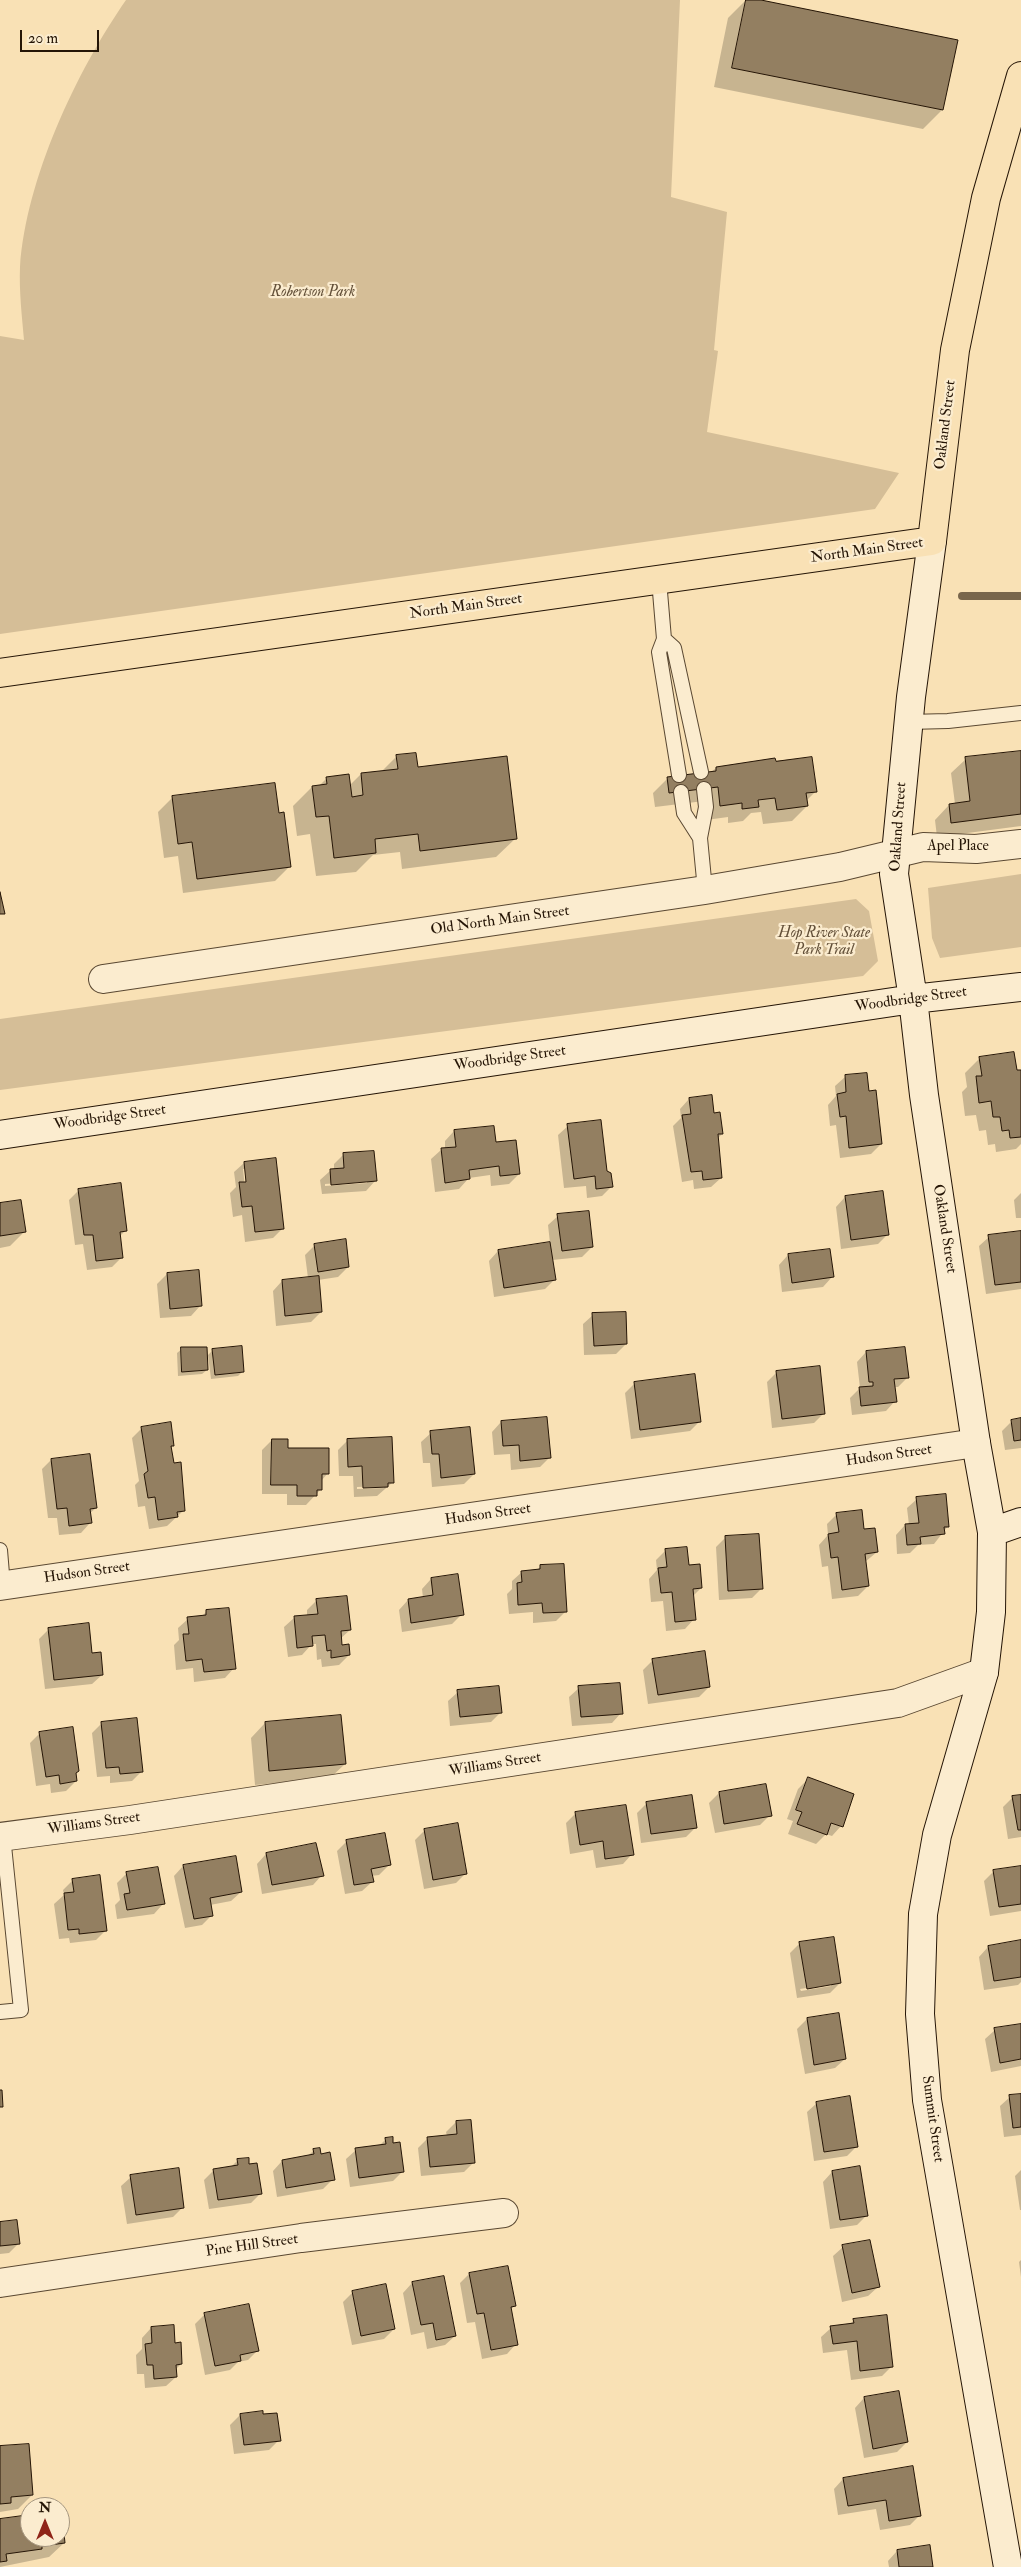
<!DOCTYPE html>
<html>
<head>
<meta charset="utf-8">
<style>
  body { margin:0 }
  #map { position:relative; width:1021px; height:2567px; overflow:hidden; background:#f9e1b5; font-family:"IM FELL Double Pica",serif }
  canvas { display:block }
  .north { position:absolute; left:20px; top:2497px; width:50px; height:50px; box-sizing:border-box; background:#fbeccf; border:1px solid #a5967f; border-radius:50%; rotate:0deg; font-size:14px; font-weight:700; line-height:20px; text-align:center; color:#251506 }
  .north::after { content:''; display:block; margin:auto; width:18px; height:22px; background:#8f2418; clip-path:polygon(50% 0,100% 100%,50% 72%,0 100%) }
  .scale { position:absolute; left:20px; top:30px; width:79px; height:22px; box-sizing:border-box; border:2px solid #251506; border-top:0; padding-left:6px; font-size:15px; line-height:18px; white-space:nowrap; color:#251506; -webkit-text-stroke:4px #fbeccf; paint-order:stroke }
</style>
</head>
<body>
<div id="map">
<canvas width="1021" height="2567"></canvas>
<div class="north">N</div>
<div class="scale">20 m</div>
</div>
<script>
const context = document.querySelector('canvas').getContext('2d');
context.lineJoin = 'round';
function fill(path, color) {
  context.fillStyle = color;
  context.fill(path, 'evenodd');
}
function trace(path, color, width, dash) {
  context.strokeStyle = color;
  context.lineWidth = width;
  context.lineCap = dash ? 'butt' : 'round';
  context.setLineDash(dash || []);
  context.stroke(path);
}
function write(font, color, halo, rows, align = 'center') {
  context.font = font + ' "IM FELL Double Pica",serif';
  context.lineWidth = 4.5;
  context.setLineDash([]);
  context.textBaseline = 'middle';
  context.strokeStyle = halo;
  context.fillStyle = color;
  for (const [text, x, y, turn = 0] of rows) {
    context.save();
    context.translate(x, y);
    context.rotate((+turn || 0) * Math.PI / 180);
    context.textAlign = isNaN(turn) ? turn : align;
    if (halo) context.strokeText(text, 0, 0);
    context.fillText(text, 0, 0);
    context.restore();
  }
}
fill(new Path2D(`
  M126,0h554l-9,197 56,15 -13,138 4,1 -11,81 192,41 -24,36 -875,125v-298l24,4c-2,-24 -5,-48 -4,-73 6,-88 56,-195 106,-267z
  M1021,874v73l-81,11 -8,-20 -4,-50z
  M856,899l13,12 9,50 -15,15 -863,114v-71z`), '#d5be97');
fill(new Path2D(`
  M746,0l210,41 -14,69 -19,19 -209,-42 14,-69z
  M1021,752v74l-84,11 -2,-17 14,-15 6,-1 -4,-31 15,-14z
  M397,756l20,12 99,70 -20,19 -94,12 -2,-17 -27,3 -17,17 -40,4 -6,-42 -13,2 -4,-30 19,-19 7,-1 8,-8 22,8 12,-12 20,-2z
  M775,763l41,28 -10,10 1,5 -15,15 -29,3 -2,-12 -10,1 -8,8 -15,2v-6l-22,3 -2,-19 -49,6 -2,-14 15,-15 43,-6 5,-4z
  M173,797l105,17 12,52 -15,15 -92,12 -5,-37 -14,2 -6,-46z
  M980,1058l36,14 5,-1v73l-5,5 -20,3 -1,-8 -7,1 -2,-15 -7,1 -3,-16 -11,1 -3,-24 5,-5 -2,-14z
  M845,1077l23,15 13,52 -10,10 -31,4 -4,-33 -6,1 -2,-21 8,-9 -1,-10z
  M689,1099l24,15 9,20 -5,5 4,39 -10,9 -17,2 -1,-9 -11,2 -9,-56 8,-8 -1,-9z
  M568,1126l38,46 6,14 -10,10 -15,2 -1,-12 -22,2 -6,-53z
  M454,1131l41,12 24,31 -10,10 -18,2 -1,-11 -21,3 -10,11 -24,3 -4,-33 10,-9 4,-1v-8z
  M344,1154l31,27 -9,10 -44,3 -2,-14 10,-9 4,-1v-6zM367,1181v2l-42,3v-2z
  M244,1163l39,65 -10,10 -28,4 -3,-27 -9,2 -3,-24 6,-6 -2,-15zM243,1169h3l2,19h-3z
  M79,1190l47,40 -7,7 3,20 -10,10 -25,3 -4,-26 -8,1 -6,-45z
  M1021,1193v25h-5l-2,-18z
  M845,1197l42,38 -9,9 -37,5 -5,-42z
  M0,1204l24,28 -14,14 -10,2z
  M558,1216l34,31 -10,10 -30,3 3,19 -10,10 -51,8 -5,-36 9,-10 52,-8 -2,-18z
  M1021,1232v57l-35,5 -7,-48 10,-9z
  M315,1245l33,22 -10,10 -20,3 3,32 -10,10 -35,4 -3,-35 9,-10 26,-3 -3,-23z
  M788,1255l44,22 -9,10 -41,5 -3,-27z
  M167,1274l33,32 -9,10 -31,2 -3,-34z
  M593,1315l33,29 -10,10 -32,1 -1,-31z
  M182,1349l25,21 -5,4 -24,2 -1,-23z
  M213,1350l30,21 -5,5 -27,3 -3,-24z
  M866,1352l42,25 -10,10h-4l1,14 -9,10 -34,4 -2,-17 10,-10 -3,-26z
  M777,1372l47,41 -10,10 -42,5 -5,-46z
  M635,1383l65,38 -10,10 -59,8 -6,-46z
  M1021,1418v30l-16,2 -3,-19 10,-10z
  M501,1422l48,36 -9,9 -29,3 -1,-16 -16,1 -2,-23z
  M142,1428l31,17 -3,4 13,62 -16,15 -18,3 -4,-23 -7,1 -3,-22 4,-4 -7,-43z
  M431,1433l43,41 -10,10 -32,3 -2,-24h-7l-2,-21z
  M272,1440l56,33 -7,8v8l-15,16h-19v-11h-25v-44z
  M348,1440l45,42 -16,14 -23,1 -1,-21h-14l-1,-26zM384,1486v2l-27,1v-2z
  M51,1460l45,48 -7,6 1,9 -9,10 -22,2 -2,-17h-9l-6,-49z
  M917,1499l31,27 -14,18 -16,1 -8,8 -13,1 -1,-19 9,-10h4l-2,-17z
  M837,1514l26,17 14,21 -12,10 3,24 -10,10 -26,3 -4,-33 -6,1 -3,-22 9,-10 -1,-11z
  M725,1538l37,50 -10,10 -33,2 -3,-53z
  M666,1550l22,16 13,22 -9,9 2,22 -9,10 -19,2 -3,-30 -12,1 -2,-23 8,-9 -1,-10z
  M541,1566l25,45 -10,10 -23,2v-11l-24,2 -2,-20 5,-5v-8l10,-9 14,-1z
  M431,1579l31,35 -10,10 -50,8 -3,-22 9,-10 15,-2 -1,-9z
  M316,1601l34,29 -10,9 1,7 8,9 -10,10 -17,2 -1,-8 -4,1 -1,-16h-4l-10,11 -14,2 -4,-30 10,-9 13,-2v-6z
  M206,1612l28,56 -9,10 -31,4 -1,-14 -17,2 -2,-25 5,-5 -1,-12 10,-9 13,-2z
  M49,1629l42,25 11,21 -10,9 -47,5 -6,-50z
  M653,1660l56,27 -10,10 -51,7 -5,-34z
  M579,1688l42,25 -9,10 -40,3 -3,-29z
  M458,1692l43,20 -10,10 -41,4 -2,-25z
  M102,1723l40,48 -10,10 -22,2v-7l-13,1 -5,-44z
  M265,1723l80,41 -15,14 -75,7 -4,-47z
  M40,1733l35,40 1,8 -10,10 -15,2 -1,-9 -14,2 -6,-43z
  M808,1779l33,47 -9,10 -6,-2 -10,10 -28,-10 5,-13 -6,-2 11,-30z
  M765,1785l5,30 -10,10 -45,8 -6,-30 10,-10z
  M1021,1796v41l-13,2 -5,-32 10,-10z
  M647,1803l49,24 -10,10 -45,6 -4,-30z
  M575,1814l57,40 -9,10 -27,4 -3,-18 -23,4 -4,-31z
  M425,1830l41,43 -10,10 -32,6 -9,-49z
  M346,1842l43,23 -10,10 -8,1 1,6 -10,9 -17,3 -8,-43z
  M266,1854l56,21 -9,10 -51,9 -5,-30z
  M183,1866l58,26 -10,9 -21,4 1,11 -9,9 -17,3 -11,-52z
  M1021,1867v44l-31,5 -6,-35 10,-10z
  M127,1873l36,31 -9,10 -37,5 -2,-14 5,-5 -3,-17z
  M73,1880l33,50 -10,10 -26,3 -1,-5 -10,1 -5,-35 10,-9 -1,-5z
  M1021,1942v40l-3,3 -34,5 -5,-33 9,-10z
  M800,1943l40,40 -10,10 -33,5 -7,-45zM831,1984v2l-30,5 -1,-2z
  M838,2014l7,45 -10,9 -30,6 -8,-45 10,-10z
  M1021,2025v41l-30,6 -6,-33 10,-9z
  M1021,2095v40l-17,2 -4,-31 10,-9z
  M817,2103l40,43 -10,10 -33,5 -7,-49z
  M456,2122l18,40 -10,10 -43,4 -3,-28 10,-10 19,-2 -1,-4z
  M386,2139l6,5 11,27 -10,10 -43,6 -4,-28 10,-9 23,-4z
  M314,2150l6,5 13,24 -10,10 -46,8 -4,-26 9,-10 25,-4z
  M238,2160l23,33 -10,10 -42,6 -5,-29 10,-10 16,-2z
  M1021,2170v40h-1l-5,-34z
  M832,2172l35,43 -10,10 -27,4 -7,-47z
  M131,2177l52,30 -10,10 -46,7 -6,-38z
  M0,2223l18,21 -9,9 -9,1z
  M843,2247l35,40 -10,9 -26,6 -9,-46z
  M1021,2260v17l-2,-15z
  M469,2274l45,32 -4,4 6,34 -9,10 -25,5 -7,-37 -8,1 -7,-40z
  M412,2283l43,53 -10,9 -18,4 -3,-17 -13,3 -8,-42z
  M353,2292l41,37 -10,10 -32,6 -9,-43z
  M205,2314l53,36 -10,10 -10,2 -8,8 -25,5 -10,-51z
  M854,2320l38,46 -10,10 -31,4 -4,-30 -24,3 -2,-16 10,-9 18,-3z
  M151,2328l23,16 7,20 -5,5v8l-10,9 -21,2 -1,-14h-7l-1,-19 6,-6v-11z
  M864,2398l43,44 -10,10 -33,6 -9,-50z
  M240,2415l39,25 -10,10 -35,4 -4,-29z
  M0,2447l32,48 -14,14 -18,3z
  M843,2479l77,36 -10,10 -30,5 -4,-21 -38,6 -4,-26z
  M30,2516v21h30v-12l4,18 -15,14 -49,10v-47z
  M897,2551l35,16h-43l-1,-6z`), '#0003');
trace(new Path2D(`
  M962,596h59`), '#79664c', 8);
const building = new Path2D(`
  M746,0h15l197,40 -15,70 -211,-42z
  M1021,751v63l-70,9 -2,-19 21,-3 -5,-44z
  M416,753l2,14 89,-11 10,83 -97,12 -2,-17 -43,5 1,14 -42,5 -5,-42 -13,1 -4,-31 15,-2 -1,-7 23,-3 3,23 11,-2 -2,-22 37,-4 -2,-14z
  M812,757l5,35 -11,1 2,13 -31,4 -2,-12 -17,2 1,7 -17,2v-6l-22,3 -2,-19 -49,6 -2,-16 49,-6v-4l59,-9 1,3z
  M275,783l4,30 5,-1 7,55 -94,12 -5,-37 -14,2 -6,-48z
  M0,892l5,22h-5z
  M1014,1052l3,18h4v67l-11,1 -1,-8 -7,1 -2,-14h-7l-2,-16 -12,2 -3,-27h6l-3,-19z
  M867,1073l2,18 7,-1 6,54 -33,4 -3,-32 -6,1 -3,-23 9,-2 -1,-17z
  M712,1095l2,18 6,-1 3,22h-5l4,44 -19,2 -1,-9 -11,1 -9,-57 9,-1 -2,-16z
  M601,1120l6,51 4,2 2,14 -17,2 -1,-13 -21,3 -7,-55z
  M494,1126l2,16 20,-2 4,34 -20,2 -1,-10 -30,4 1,9 -25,4 -4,-35 15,-1 -2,-17z
  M374,1151l3,30 -46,4 -1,-16 14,-1 -1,-15z
  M276,1158l8,71 -29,3 -3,-26 -10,1 -3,-25h7l-2,-20z
  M121,1183l6,48 -7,1 3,26 -27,3 -3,-26h-9l-6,-46z
  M883,1191l6,44 -38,5 -6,-44z
  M21,1200l5,32 -26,4v-33z
  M589,1211l4,36 -31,4 -5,-37z
  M1021,1231v51l-26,3 -7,-50z
  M346,1239l3,28 -31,5 -4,-28z
  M550,1242l6,38 -52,8 -6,-38z
  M830,1249l4,28 -42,6 -4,-29z
  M199,1270l3,36 -32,3 -3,-36z
  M319,1276l3,36 -37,4 -3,-36z
  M626,1312l1,32 -33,2 -2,-33z
  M242,1346l2,26 -29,3 -3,-26z
  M181,1347h26l1,23 -26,2z
  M905,1347l4,31 -15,1 3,23 -36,4 -2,-19 14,-1v-4h-4l-3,-31z
  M820,1366l5,48 -43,5 -6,-48z
  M695,1374l6,48 -61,8 -6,-48z
  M547,1417l4,41 -31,3 -1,-16 -16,1 -2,-25z
  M1021,1418v22l-7,1 -3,-21z
  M171,1422l3,24h-3l3,17 7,-1 4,49 -8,1 1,5 -20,3 -3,-23 -7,1 -4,-24 4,-3 -7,-44z
  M470,1427l5,47 -34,4 -2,-24h-7l-2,-23z
  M392,1437l2,46h-6v4l-25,1 -1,-22 -14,1 -1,-28z
  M272,1439h16v9h41v26h-7v16h-5v6h-20v-11h-26z
  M90,1454l7,54 -7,1 2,14 -23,3 -2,-18 -10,1 -6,-50z
  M946,1494l3,33h-5l1,7 -25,3 1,7 -14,1 -2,-21 14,-1 -3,-26z
  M862,1510l2,19 11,-1 3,24 -13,2 4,32 -27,4 -4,-33 -7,1 -3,-24 11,-2 -3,-19z
  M759,1534l4,55 -35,2 -3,-55z
  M687,1547l2,18 11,-1 2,24 -9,1 3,31 -21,2 -3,-30 -11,1 -3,-25 9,-1 -2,-18z
  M564,1564l3,48 -24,1 -1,-10 -24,2 -1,-22 5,-1 -1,-11 19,-2v-4z
  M458,1574l6,41 -53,8 -3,-24 25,-4 -2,-17z
  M347,1596l4,34 -10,1 1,14 7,-1 1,11 -19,3v-8l-4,1 -2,-16 -13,1 1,10 -16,2 -3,-32 24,-2 -2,-15z
  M229,1608l7,61 -32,3 -2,-13 -16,2 -3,-27h6l-2,-17 19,-2v-5z
  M89,1623l3,30 9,-1 2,23 -49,5 -6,-52z
  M705,1651l5,36 -52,8 -6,-36z
  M620,1683l3,31 -42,3 -3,-31z
  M499,1686l3,27 -42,4 -3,-27z
  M341,1715l5,49 -77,7 -4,-49z
  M137,1718l6,54 -23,2 -1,-7 -13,1 -5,-46z
  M73,1727l6,44 -3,2 1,8 -17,3 -1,-9 -13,2 -7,-45z
  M808,1777l46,17 -11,33 -12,-4 -4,12 -30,-11 5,-12 -6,-2z
  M766,1784l6,32 -48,8 -5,-32z
  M692,1795l5,33 -46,6 -5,-32z
  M1021,1795v35h-3l-6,-34z
  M626,1805l8,50 -29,4 -2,-18 -23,4 -5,-33z
  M458,1823l9,51 -34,6 -9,-51z
  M385,1833l6,32 -20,4 3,13 -20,3 -8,-45z
  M316,1843l8,33 -52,9 -6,-32z
  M236,1856l6,36 -32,6 3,18 -19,3 -11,-54z
  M1021,1866v38l-22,3 -6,-37z
  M158,1867l7,37 -38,6 -3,-16 6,-1 -4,-21z
  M100,1875l7,56 -28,3v-5l-11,1 -4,-37 10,-1 -2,-13z
  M834,1937l7,46 -34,6 -8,-47z
  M1021,1940v37l-27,4 -6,-35z
  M839,2013l7,46 -32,6 -7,-47z
  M1021,2024v35l-21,4 -6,-35z
  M0,2090h2l1,17h-3z
  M1021,2094v33l-8,1 -4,-33z
  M850,2096l8,51 -34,5 -8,-50z
  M471,2120l4,43 -45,4 -3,-30 30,-3 -1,-13z
  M393,2137v6l7,-1 4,30 -45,6 -4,-30 31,-4 -1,-6z
  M320,2148l1,6 9,-2 5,28 -49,8 -4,-28 32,-6 -1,-5z
  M249,2158v6l8,-1 5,31 -44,6 -5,-31 25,-4 -1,-6z
  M860,2166l8,50 -28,4 -8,-49z
  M179,2168l5,40 -48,7 -6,-40z
  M17,2220l3,24 -20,2v-24z
  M870,2240l10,47 -28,6 -10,-48z
  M508,2266l8,40 -5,1 7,38 -27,5 -7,-37 -7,1 -8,-41z
  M444,2276l12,60 -20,4 -3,-17 -12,2 -9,-43z
  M386,2284l9,45 -34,7 -9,-45z
  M249,2304l10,47 -19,4 1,6 -26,5 -11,-53z
  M887,2315l6,52 -33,4 -3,-30 -24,3 -3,-18 24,-3 -1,-4z
  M174,2325l1,18 6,-1 1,22 -6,1 1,12 -23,2 -1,-14h-6l-2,-21 7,-1 -1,-16z
  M899,2391l9,51 -35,7 -9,-52z
  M263,2411v3l14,-1 4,28 -37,4 -4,-31z
  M29,2444l4,51 -22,2v6l-11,1v-58z
  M913,2466l8,50 -32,5 -3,-21 -38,6 -5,-28z
  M30,2515v22h30v-13h3l2,19 -23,3v3l-36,5 1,7 -7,1v-43z
  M930,2545l3,22h-34l-2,-17z`);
fill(building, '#937f61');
trace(building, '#251506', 1);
const lane = new Path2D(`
  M659,580l5,59 -5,13 20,123
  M664,639l10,9 27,124
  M908,722l40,-1 73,-8
  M704,789l2,18 -6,31 5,52
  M681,792l3,21 16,25
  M0,1550l3,36
  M0,2012l21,-2 -18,-174`);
const street = new Path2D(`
  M103,979l602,-89 135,-23 83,-20 53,2 45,-5
  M0,1586l976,-143
  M0,1837l130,-17 768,-117 86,-31
  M0,2283l301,-45 203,-25`);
const secondary = new Path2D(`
  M932,541l-21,156 -17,177 19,125 11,96 52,348 16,89 -1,80 -7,60 -47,163 -14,79 -3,100 7,86 81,467
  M0,1135l913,-136 108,-12
  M992,1532l29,-10`);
const primary = new Path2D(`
  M0,673l932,-132 23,-191 31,-152 35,-122`);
trace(lane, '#5a4832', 16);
trace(street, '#5a4832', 30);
trace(secondary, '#251506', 30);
trace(primary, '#251506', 30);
trace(lane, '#fbeccf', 14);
trace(street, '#fbeccf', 28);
trace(secondary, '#fbeccf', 28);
trace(primary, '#f9e1b5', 28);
write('italic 15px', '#635039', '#fbeccf', [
  ["Robertson Park",313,293],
  ["Hop River State",824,934],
  ["Park Trail",824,951]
]);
write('15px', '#251506', '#fbeccf', [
  ["Oakland Street",946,425,-83],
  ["North Main Street",867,551,-8],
  ["North Main Street",466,607,-8],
  ["Oakland Street",899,827,-86],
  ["Apel Place",958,847],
  ["Old North Main Street",500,921,-8],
  ["Woodbridge Street",911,1000,-8],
  ["Woodbridge Street",510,1059,-8],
  ["Woodbridge Street",110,1118,-8],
  ["Oakland Street",944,1229,81],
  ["Hudson Street",889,1456,-8],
  ["Hudson Street",488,1515,-8],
  ["Hudson Street",87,1573,-8],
  ["Williams Street",495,1765,-9],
  ["Williams Street",94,1824,-8],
  ["Summit Street",932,2119,82],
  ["Pine Hill Street",252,2246,-8]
]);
</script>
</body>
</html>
